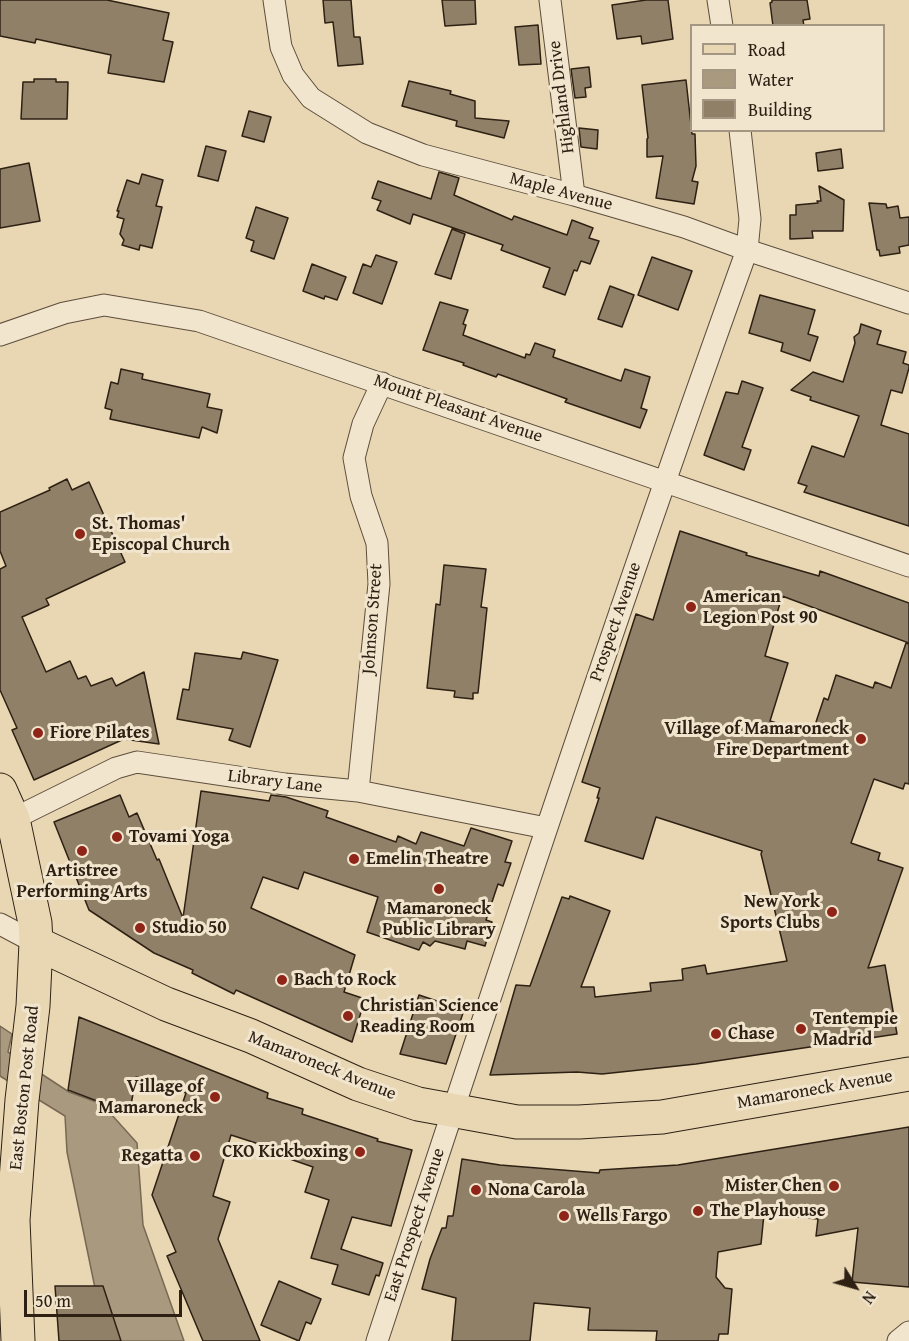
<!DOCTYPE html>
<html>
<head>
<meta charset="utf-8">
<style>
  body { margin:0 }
  #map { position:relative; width:909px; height:1341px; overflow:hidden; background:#e9d7b4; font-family:"Gentium Book Plus",serif }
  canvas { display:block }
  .legend { position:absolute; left:690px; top:24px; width:195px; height:108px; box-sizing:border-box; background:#f1e5ce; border:2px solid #a39784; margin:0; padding:8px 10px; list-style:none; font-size:18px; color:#2e2114 }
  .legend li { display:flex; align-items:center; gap:12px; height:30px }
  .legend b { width:30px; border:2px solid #a39784 }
  .north { position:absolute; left:825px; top:1257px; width:60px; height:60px; -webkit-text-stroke:4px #f1e5ce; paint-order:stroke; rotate:127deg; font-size:16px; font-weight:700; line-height:24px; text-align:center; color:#2e2114 }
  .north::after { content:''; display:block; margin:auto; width:21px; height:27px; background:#2e2114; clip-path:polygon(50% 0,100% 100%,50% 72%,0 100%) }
  .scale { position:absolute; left:24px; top:1290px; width:158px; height:27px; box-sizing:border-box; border:3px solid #2e2114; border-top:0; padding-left:8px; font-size:18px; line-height:21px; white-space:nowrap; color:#2e2114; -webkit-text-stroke:4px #f1e5ce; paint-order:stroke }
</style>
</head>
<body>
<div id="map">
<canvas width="909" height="1341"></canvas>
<ul class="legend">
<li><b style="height:8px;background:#e9d7b4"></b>Road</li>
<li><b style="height:16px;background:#a9997e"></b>Water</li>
<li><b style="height:16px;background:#8f8067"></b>Building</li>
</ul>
<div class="north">N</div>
<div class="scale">50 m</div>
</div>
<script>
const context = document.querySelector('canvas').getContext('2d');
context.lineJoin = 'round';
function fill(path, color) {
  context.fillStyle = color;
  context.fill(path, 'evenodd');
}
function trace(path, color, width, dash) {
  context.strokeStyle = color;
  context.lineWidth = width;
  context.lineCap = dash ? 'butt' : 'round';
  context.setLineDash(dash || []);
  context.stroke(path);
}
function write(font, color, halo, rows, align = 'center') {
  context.font = font + ' "Gentium Book Plus",serif';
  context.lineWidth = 6;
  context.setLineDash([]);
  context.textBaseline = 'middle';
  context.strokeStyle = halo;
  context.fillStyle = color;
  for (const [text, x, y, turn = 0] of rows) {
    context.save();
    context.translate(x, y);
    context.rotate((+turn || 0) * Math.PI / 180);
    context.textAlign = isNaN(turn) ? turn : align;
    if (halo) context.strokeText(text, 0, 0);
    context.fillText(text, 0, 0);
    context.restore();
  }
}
const water = new Path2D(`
  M0,1026l12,8 -4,18 61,40 33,12 35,39 6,82 41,116h-71l-18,-53 -28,-136 -2,-36 -65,-40z`);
fill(water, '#a9997e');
trace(water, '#786954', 1.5);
const building = new Path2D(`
  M0,0h107l62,13 -6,27 10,2 -9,40 -56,-9 3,-18 -75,-16 -1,4 -35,-7z
  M323,0h28l3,37h6l3,27 -25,2 -5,-44 -8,1z
  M442,0h33l1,24 -31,2z
  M646,0h22l5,39 -31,5 -1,-8 -24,3 -5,-34z
  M772,0h35l3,19 -7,1 1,6h-31l-3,-23 2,-1z
  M538,25l3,39 -22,1 -4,-38z
  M589,67l2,20 -6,1 1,9 -11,1 -4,-29z
  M34,79h22v3h12l-1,37h-46l2,-37h11z
  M686,80l6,54h3l1,32 -4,15 6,1 -4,22 -38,-6 7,-42 -16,1v-18l1,-1 -6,-53z
  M409,81l42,10 -1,3 25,7v17l34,3 -5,17 -48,-12 1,-5 -55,-15z
  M249,111l22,6 -7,25 -22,-6z
  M579,128l19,2 -1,19 -16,-2z
  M206,146l20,5 -8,30 -20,-5z
  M841,149l2,19 -25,3 -2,-18z
  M29,163l11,58 -40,7v-59z
  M439,172l20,6 -5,17 58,25 2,-4 53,19 5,-15 21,8 -4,10 10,3 -9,23 -9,-3 -4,10 -3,-1 -9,25 -22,-8 7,-19 -49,-18 2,-5 -90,-31 -3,10 -33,-14 4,-9 -9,-3 6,-17 53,18z
  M142,174l21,6 -7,26 6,1 -10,41 -12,-3 -1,5 -17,-5 2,-5 -4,-6 4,-15 -7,-2 2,-6h-2l10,-31 12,4z
  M819,186l25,14 -1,31h-31l1,7 -23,1v-24h6v-10l22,-2 -1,-2h4z
  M869,203l17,1 1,4 11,-2 2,12 9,-1v28l-10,2 1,6 -20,3 -1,-6h-2z
  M256,207l32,11 -14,41 -23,-8 3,-10 -8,-3z
  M452,229l13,5 -14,45 -16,-5z
  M376,255l21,7 -15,42 -29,-11 10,-29 8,3z
  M652,257l40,14 -14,39 -40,-15z
  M312,264l34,13 -9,23 -12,-4 -1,3 -21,-8z
  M610,286l24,9 -12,32 -24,-8z
  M760,295l55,15 -7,24 10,3 -8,24 -29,-10 2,-8 -34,-10z
  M440,302l28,8 -5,14 3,1 -3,10 62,23 1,-4 4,1 5,-12 20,7 -2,7 68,24 4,-12 25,8 -9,31 6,2 -7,18 -75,-26 2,-3 -69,-25 -2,3 -33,-12 1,-2 -41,-13z
  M861,324l20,7 -4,13 29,8 -3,11 6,2v3l-7,25 -11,-3 -10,35 28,9v92l-105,-34 3,-6 -9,-3 14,-37 32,11 15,-41 -49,-16 1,-3 -20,-7 22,-18 30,10 12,-39 -1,-6 5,-4z
  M121,369l22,5 -1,5 68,15 -3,13 15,3 -5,23 -15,-6 -3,11 -89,-19 2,-9 -7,-2 6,-26 7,2z
  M742,381l21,7 -21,59 9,3 -7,20 -40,-15 22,-63 12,2z
  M67,479l5,11 17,-8 36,80 -79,37 3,6 -27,12 24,55 24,-11 8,18 8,-3 5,10 21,-8 4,8 28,-14 15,72 -35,-5 -90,41 -22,-50 5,-2 -17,-38v-121l6,-3 -6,-15v-39l50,-22 -1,-2z
  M680,531l67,22 -1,2 73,21 1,-5 89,32v40l-127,-47 -17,60 23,7 -18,58 42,13 12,-36 4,2 8,-25 37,13 2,-6 16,6 15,-45 3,1v140l-4,-1 -2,6 -29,-10 -23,64 29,10 -2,7 25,8 -35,100 17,-3 12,69 -201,30 -94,10 -25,-2 -87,3 26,-90 14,1 32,-89 7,2 1,-3 40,15 -29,76h13l1,10 56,-6 -1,-8 33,-3 -1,-11 23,-4 2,9 80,-13 -26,-107 1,-3 -106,-34 -13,42 -58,-18 14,-43h-2l3,-10 -18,-6 54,-168 17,6z
  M444,565l42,4 -5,38 6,1 -9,85h-5v6l-19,-2 1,-6 -28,-3 9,-84 4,1z
  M243,652l35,8 -28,87 -21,-7 4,-11 -56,-10 6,-30 6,1 6,-37 46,6z
  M201,791l68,10 2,-6 15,2 42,14 -2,6 70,25 2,-6 18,8 5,-12 43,14 7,-18 41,13 -7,21 6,1 -8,23 -5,-2 -12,36 6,2 -7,24 -18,-5 -2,8 -30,-8 -5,5 -7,-4 -4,8 -52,-18 11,-35 -74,-25 -6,17 -35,-12 -12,31 104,47 -11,37 21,7 -13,43 -116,-52 -2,4 -42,-21 1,-3 -39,-17 -65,-43 -35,-88 66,-27 9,22 8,-4 20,47 2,-1 24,59z
  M419,995l45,15 -18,54 -46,-10z
  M79,1017l189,76 -1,5 36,11 -1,5 76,25 -1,2 35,9 -21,76 -39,-9 -11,32 42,14 -4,13 -3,-1 -7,20 -37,-11 6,-19 -27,-7 18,-58 -24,-8 8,-25 -49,-17 1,-4 -34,-11 -18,61 17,6 -12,37 42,102h-57l-36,-85 9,-4 -24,-57 34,-102 -50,-16 -5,28 -25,-4 -1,3 -37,-14z
  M909,1127v160l-57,-5 6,-54 -42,8 2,-17 -54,-5 -3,30 -43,8 -2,25 9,11 7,1 -4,45h-9l-1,7h-62l1,-10 -69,-1 2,-22 -56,-5 -4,38h-78l4,-43 -34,-9 8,-30 12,-31h4l2,-12h5l9,-57 38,6 99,8 1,-3 78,-5z
  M279,1281l42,18 -10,25 -5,-2 -7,19 -38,-16z
  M55,1286h48l18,55h-62z`);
fill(building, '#8f8067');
trace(building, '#2e2114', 1.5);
const street = new Path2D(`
  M274,0l7,47 12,28 18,23 56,35 56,22 151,40 110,32 63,23 162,53
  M550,0l24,195
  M718,0l4,26
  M0,335l64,-22 40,-8 95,16 710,245
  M358,791l21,-207 -2,-41 -16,-47 -7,-38 9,-34 19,-41
  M13,819l103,-51 21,-6 148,22 73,7 188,37
  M0,924l36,19
  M377,1341c120,-365 240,-730 370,-1091l3,-31 -10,-89
  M898,1341l11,-9`);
const primary = new Path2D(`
  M0,790l13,29 22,104 1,20 -3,63 -11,94 -9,120 5,121
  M36,943l130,61 85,32 107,48 60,20 99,18h62l83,-5 247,-43`);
trace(street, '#5d4e3c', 23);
trace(primary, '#2e2114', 35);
trace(street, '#f1e5ce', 21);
trace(primary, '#e9d7b4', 33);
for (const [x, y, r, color] of [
  [80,534,6,"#8f2418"],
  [691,607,6,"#8f2418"],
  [38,733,6,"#8f2418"],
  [861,739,6,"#8f2418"],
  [117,837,6,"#8f2418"],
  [82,851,6,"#8f2418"],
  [354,859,6,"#8f2418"],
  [439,889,6,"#8f2418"],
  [832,912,6,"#8f2418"],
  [140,928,6,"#8f2418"],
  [282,980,6,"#8f2418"],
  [348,1016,6,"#8f2418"],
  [801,1029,6,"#8f2418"],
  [716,1034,6,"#8f2418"],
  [215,1097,6,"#8f2418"],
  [360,1152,6,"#8f2418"],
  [195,1156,6,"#8f2418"],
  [834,1186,6,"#8f2418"],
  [476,1190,6,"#8f2418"],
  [698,1211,6,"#8f2418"],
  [564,1216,6,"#8f2418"]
]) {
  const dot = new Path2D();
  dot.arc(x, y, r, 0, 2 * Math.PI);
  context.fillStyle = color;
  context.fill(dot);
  trace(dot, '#f1e5ce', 2);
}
write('18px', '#2e2114', '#f1e5ce', [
  ["Highland Drive",562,97,-97],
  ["Maple Avenue",561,192,15],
  ["Mount Pleasant Avenue",458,409,19],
  ["Johnson Street",373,619,-86],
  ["Prospect Avenue",616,622,-71],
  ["Library Lane",275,782,7],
  ["Mamaroneck Avenue",322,1066,22],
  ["East Boston Post Road",25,1088,-84],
  ["Mamaroneck Avenue",815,1090,-10],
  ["East Prospect Avenue",415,1225,-72]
]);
write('bold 18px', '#2e2114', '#f1e5ce', [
  ["St. Thomas'",92,524],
  ["Episcopal Church",92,545],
  ["American",703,597],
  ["Legion Post 90",703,618],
  ["Village of Mamaroneck",849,729,"right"],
  ["Fire Department",849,750,"right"],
  ["Fiore Pilates",50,733],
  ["Tovami Yoga",129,837],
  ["Emelin Theatre",366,859],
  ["Artistree",82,871,"center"],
  ["Performing Arts",82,892,"center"],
  ["New York",820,902,"right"],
  ["Sports Clubs",820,923,"right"],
  ["Mamaroneck",439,909,"center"],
  ["Public Library",439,930,"center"],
  ["Studio 50",152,928],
  ["Bach to Rock",294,980],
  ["Christian Science",360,1006],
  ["Reading Room",360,1027],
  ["Tentempie",813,1019],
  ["Madrid",813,1040],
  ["Chase",728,1034],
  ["Village of",203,1087,"right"],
  ["Mamaroneck",203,1108,"right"],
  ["CKO Kickboxing",348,1152,"right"],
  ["Regatta",183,1156,"right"],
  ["Mister Chen",822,1186,"right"],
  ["Nona Carola",488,1190],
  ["The Playhouse",710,1211],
  ["Wells Fargo",576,1216]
], 'left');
</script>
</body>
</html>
